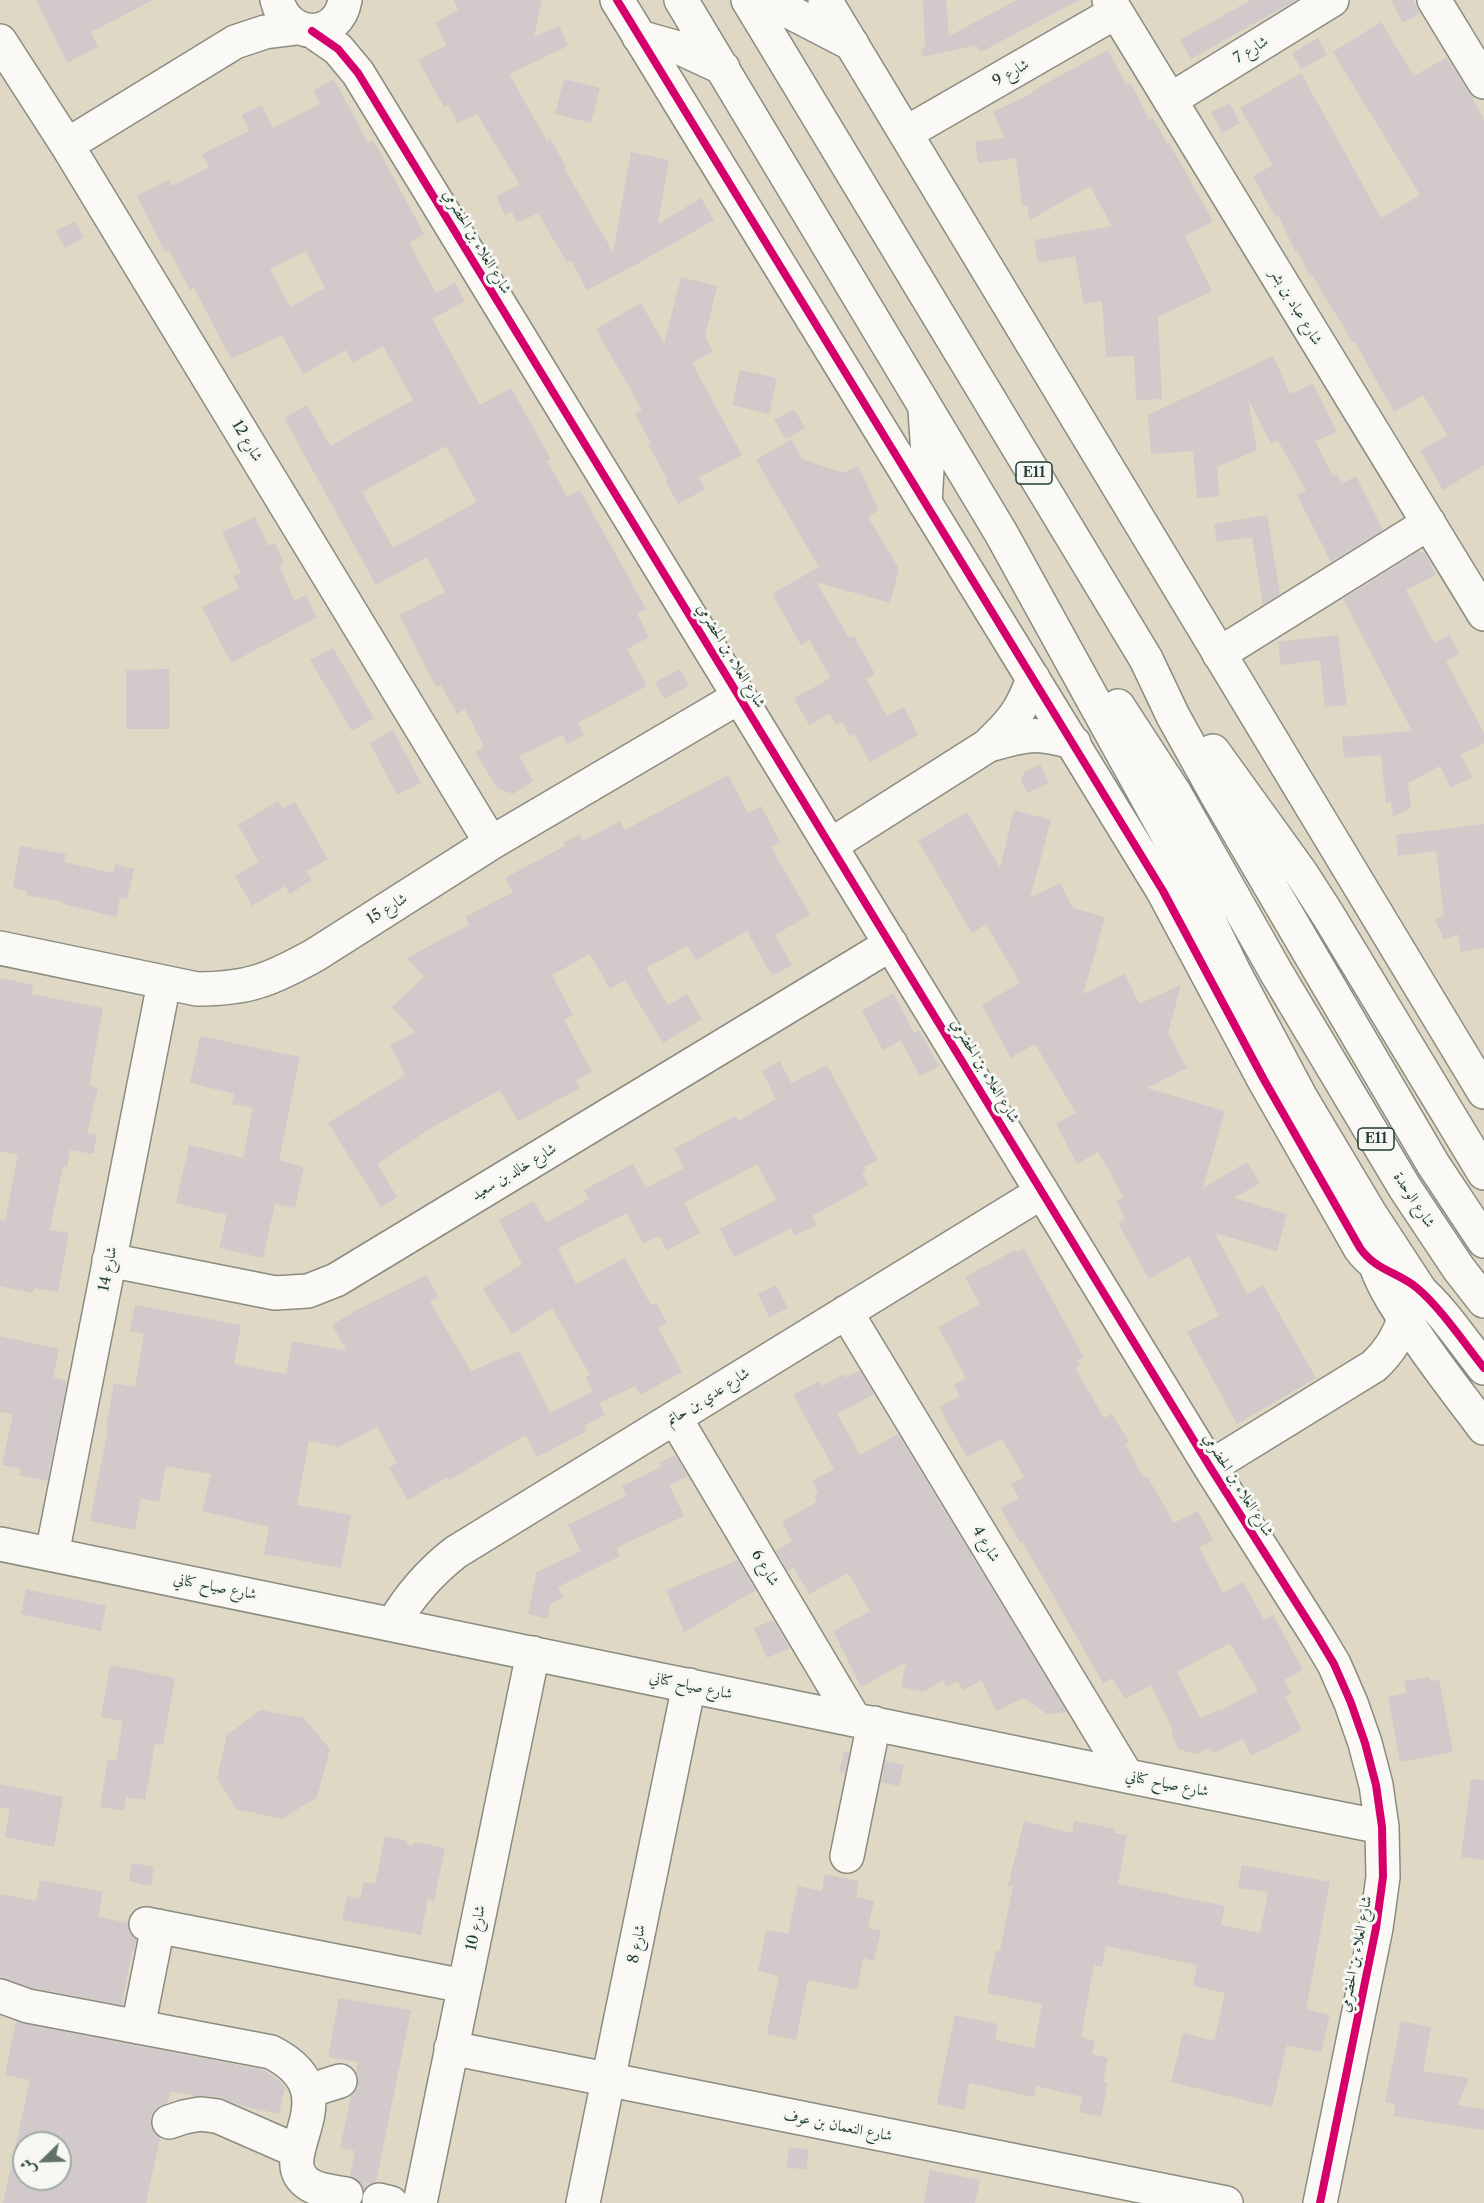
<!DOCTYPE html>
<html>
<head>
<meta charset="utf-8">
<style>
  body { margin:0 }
  #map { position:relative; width:1484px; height:2203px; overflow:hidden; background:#ded8c4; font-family:"Libre Caslon Text",Amiri,serif }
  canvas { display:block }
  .north { position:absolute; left:12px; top:2131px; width:60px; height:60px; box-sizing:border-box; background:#f6f6f2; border:2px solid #a0aca6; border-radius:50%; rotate:247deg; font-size:16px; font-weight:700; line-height:24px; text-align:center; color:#1f3d34 }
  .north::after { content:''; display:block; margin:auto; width:21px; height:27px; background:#627366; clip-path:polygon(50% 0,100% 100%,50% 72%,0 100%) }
</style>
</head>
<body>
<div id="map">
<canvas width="1484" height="2203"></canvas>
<div class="north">ش</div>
</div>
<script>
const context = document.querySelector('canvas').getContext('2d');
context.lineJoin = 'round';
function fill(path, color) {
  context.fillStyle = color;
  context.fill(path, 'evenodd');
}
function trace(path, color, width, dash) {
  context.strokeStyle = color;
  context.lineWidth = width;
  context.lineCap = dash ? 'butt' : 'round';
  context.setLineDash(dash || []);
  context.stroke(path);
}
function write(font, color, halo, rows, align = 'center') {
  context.font = font + ' "Libre Caslon Text",Amiri,serif';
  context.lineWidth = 6;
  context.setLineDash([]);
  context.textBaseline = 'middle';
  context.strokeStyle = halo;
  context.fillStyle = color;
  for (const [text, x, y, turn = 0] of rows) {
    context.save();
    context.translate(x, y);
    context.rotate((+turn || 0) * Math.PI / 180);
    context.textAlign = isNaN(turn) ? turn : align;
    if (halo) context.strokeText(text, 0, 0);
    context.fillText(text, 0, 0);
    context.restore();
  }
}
fill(new Path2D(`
  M36,0h117l-62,32 7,15 -31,16z
  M454,0h88l-8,37 25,-11 9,20 -59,28 39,69 1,-6 17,29 -2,2 49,84 18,-100 38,8 -11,64 43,-26 13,22 -77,44 -50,26 -16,-30 -4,3 -29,-50 -21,10 -5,-11 -7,3 -9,-19 24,-11 -43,-71 -20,9 -9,-18 -4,2 -26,-47 29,-15 -12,-22 23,-13z
  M923,0h23l3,36 68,-36h62l-98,52 -5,-7 -53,12 -2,-7 4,-2z
  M1251,0h45l-105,59 -11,-19z
  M1391,0h22l7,13 -17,10z
  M1381,22l33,54 33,-19 21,35 6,5 -2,1 12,22v345l-41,25 -23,-39 27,-16 -24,-40 -29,17 -39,-70 -2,1 -41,-68 -2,1 -13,-26 -2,1 -17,-36 -3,2 -22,-41 20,-11 -33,-57 61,-35 80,145 39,-23 -87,-143z
  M1318,38l9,17 -26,14 -9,-16z
  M1108,50l18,35 5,-2 18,37 4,-2 14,26 2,-1 44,78 -28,15 27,55 -54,26 4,82 -26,1 -2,-44 -28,1 -4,-56 -18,3 -9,-48 -37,7 -4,-23 78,-14 -22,-40 -60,34 -3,-14h-5l-6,-48 -38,5 -3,-21 30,-4 -12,-26 40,-19 -1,-2z
  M334,79l34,64 5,-3 51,94 -15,9 27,50 19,-10 10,18 -33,18 48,86 31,-17 40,71 -4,2 20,35 13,-6 66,119 -9,5 12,23 -22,12 20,37 -69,37 6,12 -17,9 -4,-9 -44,21 14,25 -20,13 -15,-5 -23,-37 9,-5 -19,-38 -8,5 -16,-29 -5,2 -37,-72 46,-23 -18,-35 -51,28 -92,-167 23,-13 23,41 83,-46 -30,-54 -30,17 -7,-13 -43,24 -21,-39 -51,24 -37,-71 -4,2 -21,-40 -4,2 -28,-56 32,-16 3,6 37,-19 -7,-13 47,-23 -7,-16 19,-10 12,23 47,-24 -7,-13zM306,251l19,37 -35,19 -20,-38zM446,446l31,56 -84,46 -31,-56z
  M564,79l36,9 -9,35 -36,-9z
  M1230,103l10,20 -18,10 -11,-21z
  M75,221l9,17 -19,10 -9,-17z
  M681,277l36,9 -12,51 8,14 -21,12 50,92 -43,22 6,12 -27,15 -12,-22 2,-2 -20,-35 3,-2 -16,-29 7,-4 -46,-81 45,-26 23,41z
  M1273,356l17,38 23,-10 24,48 -22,9 18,35 4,-2 4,10 15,-8 27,54 -52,32 -34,-67 9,-5 -28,-49 -7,3 -23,-46 9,52 -40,17 2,29 -22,2 -4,-47 -42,3 -3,-39z
  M740,370l37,8 -8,36 -37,-9z
  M794,409l11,19 -19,11 -12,-19z
  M792,439l10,20 41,14 15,-7 21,44 -11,7 31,52 -9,34 -74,-21 33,56 5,-2 21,38 -9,5 21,37 17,-9 14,28 -48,27 -16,-28 -4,2 -8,-14 -6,3 -6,-12 -21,12 -15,-27 37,-20 -22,-38 -8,5 -29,-51 47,-27 -63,-107z
  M1267,515l13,79 -17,11 -11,-68 -35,5 -3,-18z
  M255,517l13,29 7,-3 9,20 -5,2 15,35 12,-5 11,22 -86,46 -29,-56 37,-19 -6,-12 8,-3 -19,-41z
  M1418,552l7,1 11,22 -30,15 28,53 15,-8 10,19 -13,7 38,72v10l-23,12 11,22 -21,11 -11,-22 -32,17 3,25 -18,9 -2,-15 -5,1 -5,-48 -37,3 -2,-21 70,-6 -69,-132z
  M1338,635l9,70 -22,2 -5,-47 -39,5 -3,-23z
  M333,648l41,70 -22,13 -42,-71z
  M169,669l1,60h-44v-59z
  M680,669l9,17 -25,13 -9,-17z
  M393,730l28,53 -24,12 -27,-52z
  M1040,764l9,19 -22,10 -6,-12 3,-9z
  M728,775l20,38 13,-7 19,36 -9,5 39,68 -35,20 17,30 -20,11 -25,-45 -51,29 -9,-14 -41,22 22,37 19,-11 15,25 -39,24 -38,-63 -15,9 -20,-35 -38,21 21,40 -9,5 28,52 -16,8 4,8 -62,33 -18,-31 -64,35 -59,39 20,33 -16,10 -53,-84 77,-48 -15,-30 25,-13 -23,-25 32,-30 -17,-19 62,-33 -4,-8 48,-25 -8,-14 60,-32 -2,-3 17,-9 3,7 37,-20 5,9z
  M278,801l5,8 12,-7 33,57 -22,12 6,9 -22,14 -5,-8 -33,20 -17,-30 24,-14 -21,-37z
  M1014,810l37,10 -21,78 30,-15 13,25 32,9 -22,77 42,-20 14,30 42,-19 -13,48 19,35 -40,20 78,23 -22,77 44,-26 13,21 -26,15 53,16 -10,37 -62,-18 32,61 16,-9 53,93 -79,46 -50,-92 32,-16 -30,-60 -40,23 -31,-56 7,-4 -9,-18 8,-4 -26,-45 -21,12 -21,-40 20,-11 -41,-69 -24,14 -29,-53 38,-22 -34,-59 -14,9 -54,-92 49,-29 33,56z
  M1484,824v124l-23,4 -3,-18 -14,6 -9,-21 9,-4 -8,-64 -38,5 -2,-21z
  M20,846l46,8 -2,8 49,11 2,-9 19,5 -7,30 -7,-1 -4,19 -53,-13v-2l-37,-7 1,-4 -14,-3z
  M0,978l34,7 -3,9 72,14 -14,77 9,3 -11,45 10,2 -4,19 -23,-4 -3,17 -4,-1 -13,64 19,3 -11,59 -24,-4 -2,5 -32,-7v-66l5,2 13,-67 -18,-4z
  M893,993l21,40 -31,17 -21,-39z
  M919,1030l20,36 -19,10 -19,-35z
  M200,1036l100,21 -21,103 25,7 -9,41 -20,-4 -12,54 -44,-10 8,-33 -51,-12 13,-58 54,13 10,-50 -21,-4 2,-10 -44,-11z
  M780,1061l11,22 36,-18 51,95 -14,7 2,5 -4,2 6,11 -56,31 4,9 -21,11 -4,-8 -57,29 -14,-28 56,-29 -19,-36 -73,39 16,30 -33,17 -8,-14 -16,8 -16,-31 -69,35 18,36 49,-26 26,47 5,-2 11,20 -9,5 24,44 -42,23 -5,-9 -36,17 -1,-2 7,14 -21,11 3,5 -50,26 -11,-22 -77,45 -2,-3 -39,23 -19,-32 8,-5 -20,-36 -38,20 -30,-6 -12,64 54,10 -10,53 -77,-14 5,-27 -67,-16 9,-37 -45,-8 -7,36 -18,-4 -6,32 -45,-9 18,-92 -2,-1 8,-45 21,4 9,-53 -14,-3 5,-26 106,20 -7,39 52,10 6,-33 55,10 -15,-26 25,-15 70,-35 11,22 -8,5 41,69 48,-20 31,62 43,-22 -8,-14 5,-2 -38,-67 -40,26 -29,-45 39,-25 -23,-44 35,-19 12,22 43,-24 -5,-9 49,-26 13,24 38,-20 -10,-19 61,-33 3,5 38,-22 -14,-28z
  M1024,1249l60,108 -6,4 2,4 -5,3 29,50 8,-4 17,28 -4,2 19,34 3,-2 27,47 24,-12 15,29 -14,7 24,46 20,-11 21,38 9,-5 30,55 -19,10 7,13 -6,3 17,34 -51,26 -8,-17 -30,14 -3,-5 -14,6 -18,-5 -7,-17 2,-2 -22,-45 -26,14 -13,-21 -9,5 -81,-142 -2,2 -11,-19 -8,-16 18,-10 -8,-14 13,-7 -22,-38 -35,18 -28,-50 21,-11 -6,-11 12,-7 -28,-51 42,-23 -15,-27 50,-27 1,2zM1230,1643l28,48 -37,19 -1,-1 -20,9 -23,-46z
  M776,1285l12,23 -19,9 -11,-23z
  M0,1336l59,13 -6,28 14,4 -20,100 -28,-6 2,-6 -19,-4 11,-51 -13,-2z
  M860,1370l14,24 -37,20 23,41 38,-21 169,278 -20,2 -23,-16 -28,13 -14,-31 -19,10 -5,-9 -11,6 -4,-7 -20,12 -22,-5 5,-25 -45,25 -28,-56 37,-20 -22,-38 -39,21 -15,-26 -6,3 -12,-20 16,-10 -10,-19 35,-20 -3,-6 4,-3 -6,-12 22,-12 -41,-74 26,-14 3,5 22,-12 2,4z
  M675,1455l13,21 -19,9 15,31 -68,32 4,8 -62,31 5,11 -12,5 -4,16 -19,-5 8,-38 -1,-3 46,-22 -13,-26 58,-29 -4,-10 39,-19 -2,-4z
  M738,1560l18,30 -72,42 -18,-42z
  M26,1589l80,17 -5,25 -80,-17z
  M773,1620l17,28 -23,10 -13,-30z
  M110,1665l65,13 -12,67 -8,-1 -10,56 -19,-3 -2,14 -24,-4 8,-48 8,2 7,-40 -22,-4z
  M1430,1677v4l9,-1 14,72 -53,10 -12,-65 19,-4 -3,-12z
  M260,1710l44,8 26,31 -13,48 -35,22 -46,-10 -19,-31 10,-43z
  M844,1751l5,1 -4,21 -6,-1z
  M885,1761l19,4 -5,21 -18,-4z
  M1471,1779l13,1v80l-23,-3z
  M0,1784l63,13 -9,50 -49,-10 5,-28 -10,-2z
  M1024,1821l48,12 2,-12 41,8v4l12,2 -9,49 107,22 -4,19 39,8 8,-41 -30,-4 4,-23 88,17 -24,127 24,6 -9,37 -34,-7 -15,62 -101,-25 12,-49 31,8 11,-48 -32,-7 4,-21 -91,-19 -4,21 -8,-2 -13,72 14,4 -3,13 16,4 -5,24 5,1 -7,34 -22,-5 4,-15 -47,-11 -2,11 -65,-14 -5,27 -27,-6 18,-89 43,9 -3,16 39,8 8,-44 -55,-11 9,-42h4l13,-65h-5z
  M385,1836l20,4 5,6 6,-4 29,6 -11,53 -6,-2 -7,36 -79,-15 5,-24 13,3 4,-17 11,2z
  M132,1863l22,4 -3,19 -22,-5z
  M825,1874l34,7 -3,16 18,4 -6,27 13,3 -7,30 -11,-3 -6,32 -49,-10 -12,60 -29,-6 12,-58 -21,-5 8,-41 22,4 10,-48 24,5z
  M40,1880l63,12 -5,25 30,6 1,8 7,8 -2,12h-2l-10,54 -89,-17 -33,-10v-84l36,7z
  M339,1998l72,12 -35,172 -12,8 -6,-10 -8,-4 5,-25 -15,-3 11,-52 7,-11 -2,-13 2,-10 -30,-5z
  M1401,2021l30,6 -8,44 46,7 -11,27 26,4v21l-91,-14 2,-12 -10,-2z
  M16,2022l248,48 17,12 4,5 -6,27 -40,-9 -19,-8 -25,-1 -25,-5 -2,12 -13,6 -4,9v10l9,10 -14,65h-143l27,-123 -25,-5zM24,2143h36v36h-36z
  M789,2147l20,3 -3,20 -19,-3z
  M930,2170l50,10 -5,23h-51z`), '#d2c9ca');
const minor = new Path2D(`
  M277,0c10,40 61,41 68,0
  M617,0l546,891 100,187 97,170c16,23 38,24 57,40 23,19 48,56 67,80
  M825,0l659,1092
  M1109,0l375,614
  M1434,0l50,82
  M312,31l26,18 20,24 852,1394 106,167 18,30 17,39 14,40 11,42 6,42 1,50 -7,51 -56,275
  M0,41l67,104 424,698
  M1170,100l162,-100
  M906,133l210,-121
  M67,145l168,-103 30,-10 32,-4
  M1219,654l210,-131
  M989,745c35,-10 48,-14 85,-2
  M831,845l156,-99c25,-24 35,-35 46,-68
  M0,948l197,41c51,0 73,-9 118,-34l176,-112 248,-146
  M109,1260l166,33 33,-2 28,-11 555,-336
  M1376,1266c9,25 24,46 39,68 22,33 46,63 69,94
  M846,1312l281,464
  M675,1418l179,301
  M1210,1467l164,-101c15,-14 25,-29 30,-48
  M0,1544l1127,232 255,51
  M52,1554l112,-571
  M393,1624c17,-29 37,-52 63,-72l586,-360
  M847,1856l27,-133
  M146,1924l318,62
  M0,1996l28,10 243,46c85,43 -6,106 39,133 10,6 25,7 36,9
  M138,2027l20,-101
  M451,2048l775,155
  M308,2091l32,-10
  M169,2122l15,-5 16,-3 17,2 80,35
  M379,2200l12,3
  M420,2203l113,-550
  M583,2203l106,-518`);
const highway = new Path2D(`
  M681,0l320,533 165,299 68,140 67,126 68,114 51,78
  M748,0l398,659 27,57 45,81 215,367 51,77
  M767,0l85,44
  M639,37l43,12 41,19
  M925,410l3,44 -3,49
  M1118,706l56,86 102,180 129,216 54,81 25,32
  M1213,751l88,122 27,42 156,258`);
trace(minor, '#8a8c80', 36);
trace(highway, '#8a8c80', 36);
trace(minor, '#faf9f6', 33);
trace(highway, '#faf9f6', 33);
trace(new Path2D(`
  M617,0l546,891 100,187 97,170c16,23 38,24 57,40 23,19 48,56 67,80
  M312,31l26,18 20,24 852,1394 106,167 18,30 17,39 14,40 11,42 6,42 1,50 -7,51 -56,275`), '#d6006c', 8);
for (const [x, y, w] of [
  [1034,473,36],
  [1376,1139,36]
]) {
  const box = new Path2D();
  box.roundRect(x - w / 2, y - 11, w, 22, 4.5);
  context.fillStyle = '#f6f6f2';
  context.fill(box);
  trace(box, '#1f3d34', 1.5);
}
write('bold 14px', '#1f3d34', null, [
  ["E11",1034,473],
  ["E11",1376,1139]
]);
write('15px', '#1f3d34', '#f6f6f2', [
  ["شارع 7",1251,50,-32],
  ["شارع 9",1011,73,-30],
  ["شارع العلاء بن الحضرمي",477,242,59],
  ["شارع عباد بن بشر",1296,307,59],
  ["شارع 12",247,441,59],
  ["شارع العلاء بن الحضرمي",731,656,59],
  ["شارع 15",387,909,-32],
  ["شارع العلاء بن الحضرمي",985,1071,59],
  ["شارع خالد بن سعيد",514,1172,-31],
  ["شارع الوحدة",1414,1200,57],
  ["شارع 14",108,1269,-79],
  ["شارع عدي بن حاتم",708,1397,-32],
  ["شارع العلاء بن الحضرمي",1238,1485,58],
  ["شارع 4",986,1544,59],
  ["شارع 6",765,1568,59],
  ["شارع صياح كناني",215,1587,11],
  ["شارع صياح كناني",691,1686,12],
  ["شارع صياح كناني",1167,1784,11],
  ["شارع 10",476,1928,-78],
  ["شارع 8",637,1944,-79],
  ["شارع العلاء بن الحضرمي",1356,1954,-79],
  ["شارع النعمان بن عوف",838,2126,11]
]);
</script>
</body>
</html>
